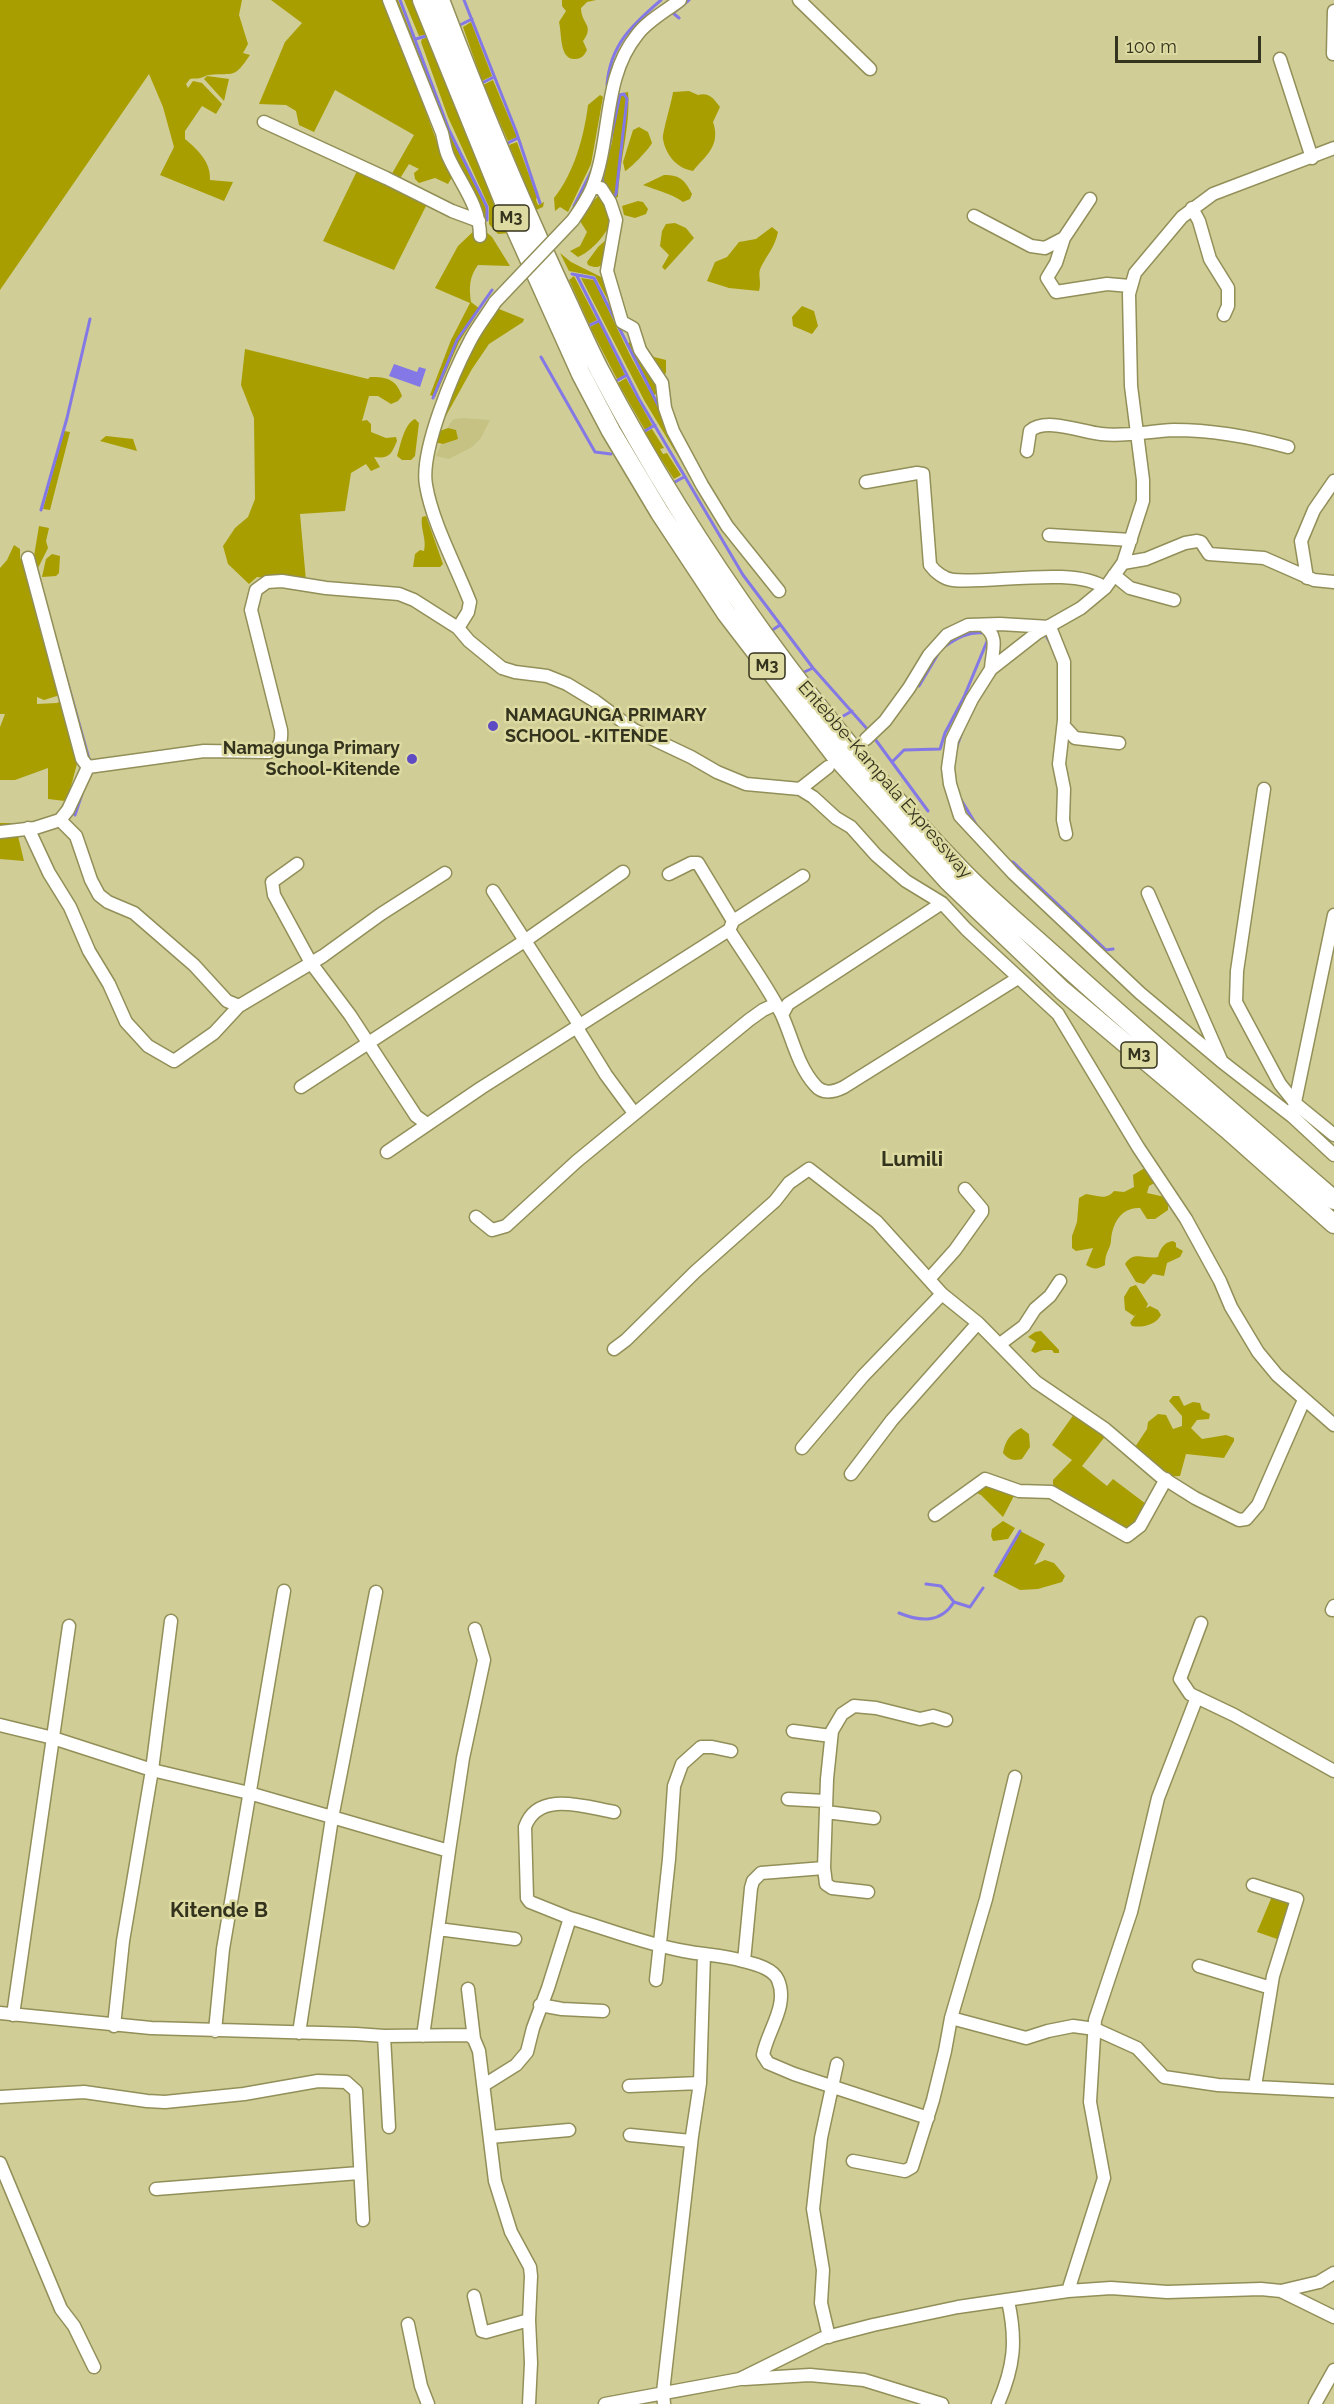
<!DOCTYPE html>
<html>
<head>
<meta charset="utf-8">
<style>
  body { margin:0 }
  #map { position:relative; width:1334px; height:2404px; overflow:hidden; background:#d0cd96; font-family:Raleway,sans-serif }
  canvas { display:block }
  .scale { position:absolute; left:1115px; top:36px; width:146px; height:27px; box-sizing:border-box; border:3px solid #34331d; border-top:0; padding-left:8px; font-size:18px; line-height:21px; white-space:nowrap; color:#34331d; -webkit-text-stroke:4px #dddaa2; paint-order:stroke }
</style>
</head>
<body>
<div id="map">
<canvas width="1334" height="2404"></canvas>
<div class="scale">100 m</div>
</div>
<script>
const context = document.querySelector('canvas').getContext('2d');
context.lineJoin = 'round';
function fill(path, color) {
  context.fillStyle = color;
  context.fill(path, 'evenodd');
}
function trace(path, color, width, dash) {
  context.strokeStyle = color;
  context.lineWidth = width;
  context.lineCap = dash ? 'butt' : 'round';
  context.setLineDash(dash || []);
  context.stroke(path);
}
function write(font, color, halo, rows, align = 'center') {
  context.font = font + ' Raleway,sans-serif';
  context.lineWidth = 5;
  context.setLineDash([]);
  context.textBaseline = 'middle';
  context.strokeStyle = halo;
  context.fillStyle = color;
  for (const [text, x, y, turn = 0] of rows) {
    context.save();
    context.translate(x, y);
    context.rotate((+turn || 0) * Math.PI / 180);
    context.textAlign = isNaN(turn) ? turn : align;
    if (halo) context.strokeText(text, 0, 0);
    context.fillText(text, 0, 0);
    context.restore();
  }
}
fill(new Path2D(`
  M463,418l27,2 -9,18 -9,9 -23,12 -13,-3 14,-33 4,-4z`), '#c6c283');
fill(new Path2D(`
  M0,0h242l-3,15 9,29 -5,9 7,2c-17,25 -15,17 -41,20 -3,0 -6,3 -9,3 -3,1 -6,0 -10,1l-4,5 2,4 5,-7 9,2 20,21 -6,10 -14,-8 -17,25v8c13,11 26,23 25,41l23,2 -9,19 -64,-26 14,-28 -11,-40 -14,-33 -149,216z
  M271,0h114l53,145 17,27 -7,12 -13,-6 -16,5 -4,-4 -1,-6 5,-4 -10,-5 -10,16 -9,-3 24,-42 -79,-45 -21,42 -15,-7 -3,-14 -10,-6 -27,-1 26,-62 17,-19z
  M392,0h6l51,131 37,77v11l-5,-3 -28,-57z
  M404,0h10l13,34 -8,2z
  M562,0h34l-9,2 -6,6c0,16 14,17 2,33l4,9c-3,5 -4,8 -11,9 -17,2 -14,-26 -17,-37l7,-11 -4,-5z
  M471,22l21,54 -10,5 -19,-54z
  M429,37l34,91 46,105 -11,1 -9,-10v-17l-41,-90 -27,-75 1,-3z
  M207,76l22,3 -5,22 -20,-22z
  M493,80l24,57 -9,4 -25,-56z
  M689,91l9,4c11,-3 16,4 22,12l-7,15c8,24 -7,33 -20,49 -16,-3 -27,-15 -30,-32 -1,-6 9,-38 10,-47z
  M628,92c3,32 -9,71 -10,105l-3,1 -12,-18v-5l9,-33 6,-48z
  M600,95l3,2 -12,67 -23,48 -8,-5 -5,4 -1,-13c20,-25 30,-61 34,-93z
  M639,127l9,5 4,11c-2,5 -22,26 -27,28l-2,-9 10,-32z
  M517,142l20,55 -1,3 2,5 6,-3 -1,5 -7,3 -27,-65z
  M357,171l70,33 -33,66 -71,-29z
  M664,175c16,0 21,5 28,19l-2,5 -7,3c-10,-8 -27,-12 -40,-17z
  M600,194l12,26c-6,15 -20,31 -34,37l-8,-6 10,-5 7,-14 -9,-14z
  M638,201l5,1 5,7 -2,5 -11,4 -11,-3 -2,-9z
  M675,223l11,5 8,10 -29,32 -3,-3 7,-12 -9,-9 2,-15 4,-7z
  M479,226l13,11 18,29 -32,-1c-9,12 -9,23 -7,37l9,7 -21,33 -24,55 -5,-2 21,-55 19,-37 -35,-15 23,-42z
  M772,227l6,5c-3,15 -11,23 -17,35 -4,7 1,14 -2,24l-30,-3 -22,-7 8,-19 12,-5 12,-15 17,-3z
  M607,239c-1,13 0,35 -19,26l-1,-3 11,-15z
  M560,253l11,9 38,19 11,42 -25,-47 -26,-5z
  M574,276l23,44 -8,4 -20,-44z
  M581,278l13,2 36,75 63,117 -5,1 -44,-73z
  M802,306l12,5 4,15 -6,8 -19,-8 -1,-9z
  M499,309l25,10 -1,3 -34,22 -17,25 -30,54 -1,-2 26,-67 26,-41z
  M599,322l26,53 -8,4 -27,-52z
  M637,339l17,18 12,3v13l-9,7 2,13 -6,2 -25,-52z
  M245,349l123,30 2,-2c17,0 26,2 32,19l-4,5 -7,3 -13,-8h-9l-7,25 5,-1 4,4v8l15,6 10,-1 1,4c-6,14 -8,18 -23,16l6,10 -9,4 -5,-7 -15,9 -6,38 -45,3 6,67 -49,-4 -8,7 -21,-20 -5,-18 12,-18 13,-11 7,-18 -1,-81 -13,-33z
  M626,378l26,47 -7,5 -27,-47z
  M415,419l4,4 -4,33 -4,4h-9l-5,-4c4,-12 7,-32 18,-37z
  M448,428l8,2 2,9 -15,5 -9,-2 3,-10z
  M652,429l12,19 -4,1 3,5 4,-1 14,22 -7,4 -30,-46z
  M64,431l6,1 -20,78 -7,-1z
  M106,436l27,3 4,12 -37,-10z
  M426,516l17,48 -3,3h-27l2,-13 5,-4 4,1c3,-12 -4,-22 -2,-34z
  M39,526l10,2 -3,13 2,7 -10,20 -4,-12z
  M14,545l6,4v10h2l38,136 -16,5 -7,-3v7l20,-1 5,-3 16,60 -13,49 -18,13 -47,6v-5c17,0 42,2 57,-10 3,-3 5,-9 8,-12l-17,-2v-31l-33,12h-15v-53l5,-13h-5v-146l7,-8z
  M52,554l8,2 -1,17 -3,3 -14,1 4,-18z
  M18,836l6,25 -24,-2v-20z
  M1148,1166l12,14 -11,6 -2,7 18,4 3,7v6l-13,9h-8l-7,-11c-19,-1 -28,16 -29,33 -1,9 -6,11 -6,24 -7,4 -11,5 -19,0l7,-17 -17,3 -4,-3v-12l5,-14 2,-24 7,-4c10,1 20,7 28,-3l10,1 10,-5 -1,-12z
  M1173,1241l3,2v4l7,4 -3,6 -13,6 -3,13 -11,-2 -9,10 -8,-2 -11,-18c9,-14 20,-4 33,-7 2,-8 6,-15 15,-16z
  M1136,1285l12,19 -2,4 4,-2 8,4 3,5c-5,10 -19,13 -29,11l-2,-3 6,-9 -2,2 -9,-6 -1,-13 6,-10z
  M1041,1331l18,19v3h-5l-2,-3h-9l-8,3 -4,-2 5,-9 -8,-5 7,-5z
  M1173,1396h6l5,10 9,-4 7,1 2,7 8,4 -1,5 -12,1 -6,8 11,11 24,-4 8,3v3l-10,17 -38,-4 -6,22c-20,2 -33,-15 -47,-26l14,-21 1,-7 10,-8 8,1 7,14 9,-3v-10l-13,-15z
  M1077,1410l30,24 -25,32 25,20 6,-7 37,28 -22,27 -75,-44v-10l19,-20 -20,-15z
  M1021,1428l8,6 1,13 -8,12c-9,2 -13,1 -19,-6 2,-12 7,-19 18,-25z
  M981,1482l35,10 -13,25 -22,-22 -10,-5z
  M1003,1521l12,7 -7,11 -15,2 -2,-5 1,-7z
  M1020,1531l25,13 -11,21 11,-5 9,3 11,13 -3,6 -24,7 -18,1 -27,-14z
  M1273,1894l21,6 -14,40 -23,-8z`), '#a89e00');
fill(new Path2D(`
  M394,364l23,8 2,-5 7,2 -6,18 -31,-11z`), '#8378e5');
trace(new Path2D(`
  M400,0l49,130 38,77v13
  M464,0l52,131 24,72
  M679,18l-6,-5 16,-13
  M460,25l12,-6
  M416,39l10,-3
  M482,83l12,-6
  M607,85c3,-40 25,-60 54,-85
  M624,94l3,5 -11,95 -3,5 -11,-19 18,-85z
  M508,143l10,-5
  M574,206l18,-36
  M572,274l22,4 66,131
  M577,276l62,123 104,176 70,93 55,62
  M590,325l9,-4
  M541,357l54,95 16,2
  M618,380l9,-5
  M433,398l24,-58 35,-50
  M645,431l10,-6
  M673,483l11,-6
  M41,510l26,-92 23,-99
  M771,631l9,-6
  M1045,634l7,12
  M57,645l32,114 3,2
  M944,647c13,-9 25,-16 40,-14
  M802,673l11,-5
  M919,686l19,-32
  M838,719l14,-8
  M875,739l53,72
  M956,749l5,-14
  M893,761l11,-11 36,-1 5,-16 19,-36 24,-58
  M960,798l17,28
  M75,815l7,-21
  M1010,862h3l93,88 7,-1
  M996,1572l24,-41
  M926,1584l15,2 13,16 16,5 13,-19
  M899,1613c22,9 42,10 55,-11`), '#8378e5', 3);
const minor = new Path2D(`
  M389,0l53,133c2,8 3,16 6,23 12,27 32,49 32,80
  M799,0l71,69
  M1333,54l1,-43
  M1280,59l32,99
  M264,122l122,56 66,33 27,10
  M1334,148l-121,46 -31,23 -47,56 -6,21 2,92 12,94v21l-20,62 -18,25 -24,20 -44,25 -46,36 -19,30 -20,41 -4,28 2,16 10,32 53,57 127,120 81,68 72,56 41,38
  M592,188h9l9,14 6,18 -9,51 15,51 11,6 7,22 22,33 3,25 8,23 29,54 25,41 52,65
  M1090,199l-26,39 -8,25 -9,15 9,14 51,-8 23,2
  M1192,208l7,13 11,38 18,29v18l-4,9
  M974,216l57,30 14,2 19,-10
  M573,220c7,-10 14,-20 19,-32 20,-49 10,-110 45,-153 10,-14 29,-24 43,-35
  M1027,451l3,-20c15,-14 52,1 71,3 25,3 48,-3 73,-4 38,0 77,7 114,17
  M866,482l51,-9 6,1 7,91c5,7 14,14 23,15 37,4 123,-14 152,8
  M1049,535l82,5
  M28,558l54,201 6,8
  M1123,563l23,-4 39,-16 12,-2 4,1 8,12 55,4 50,22 20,2
  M1114,575l16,13 44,12
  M1307,578l-6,-37 13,-31 20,-29
  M983,625c17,12 9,25 8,44
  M458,628l11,13 33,27 13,4 32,4 20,8 28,17 39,29 57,27 26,15 29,12 54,5 13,8 23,21 15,9 25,28 30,26 36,22 24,26 92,85 80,133 48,72 34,62 11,26 27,45 19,23 57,50
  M1064,726l11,12 44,5
  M866,739l19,-18 24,-33 20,-33 18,-20 21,-10 32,-1 50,3 14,35v58l-5,44 5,25 -1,31 3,14
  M800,789l28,-22
  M1264,789l-27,182 -1,31 44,82 16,20 38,31
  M60,820l16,16 15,44 8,15 9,7 26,11 60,52 33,36 12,5 84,-50 58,-42 64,-41
  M28,828l21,45 21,34 19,44 20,33 17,38 22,24 26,15 40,-28 25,-27
  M0,832l35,-4 25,-8 8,-10 20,-43 116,-16 65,1c11,-3 13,-11 12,-22l-30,-120 5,-20 11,-8 15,-1 44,7 73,6 15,6 44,28 10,-16 2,-10c-14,-36 -38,-80 -44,-117 -6,-34 27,-112 44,-144 7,-14 17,-26 25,-39
  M297,864l-25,18 2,13 37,68 39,52 66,101 11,8
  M669,874l22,-11h7l35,58
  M493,891l87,135
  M1148,893l73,167
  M731,926l2,-5 70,-45
  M782,1015l6,-11 154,-101
  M577,1028l29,47 28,38
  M301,1087l225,-147 97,-68
  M1294,1107l40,-192
  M387,1152l94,-64 248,-158c17,27 37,54 52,83 11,23 16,52 34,72 8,10 19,7 29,2l174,-109
  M476,1217l16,13 14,-4 71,-65 172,-141 14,-10 13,-6
  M929,1279l26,-29 27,-38v-3l-17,-20
  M1000,1344l24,-18 11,-17 15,-13 10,-15
  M614,1349l12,-9 69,-68 80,-71 14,-18 20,-14 68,53 65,72 36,29 58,59 69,47 55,47 35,22 44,22 7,-1 12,-14 46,-105
  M802,1448l61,-72 79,-82
  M851,1474l41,-54 86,-97
  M935,1515l50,-36 34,12 32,1 76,44 13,-10 26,-47
  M1332,1610l2,-4
  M1201,1623l-21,56 10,15 44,21 100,56
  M0,1725l53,13 99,32 97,23 200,58 -26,185
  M793,1731l38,5
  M788,1799l37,2
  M826,1812l48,6
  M449,1851l14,-93 21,-98 -9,-31
  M1253,1885l44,14 -24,77 -18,110
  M868,1892l-36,-4 -6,-4 -2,-16 3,-89 5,-48 10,-17 12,-8 22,2 44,11 13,-3 13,4
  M570,1918l-40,-16 -3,-4 -2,-71c13,-37 60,-20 89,-15
  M438,1929l77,10
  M744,1961l7,-73 2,-7 8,-8 63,-5
  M1199,1966l72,22
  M656,1980l13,-121 5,-73 8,-22 19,-17h11l19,4
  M468,1989l6,50
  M540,2005l22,4 41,2
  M0,2013l151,15 205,6 28,2 85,-1 5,4 5,12 16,130 16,51 19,35 1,9 -2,44 2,43 -2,41
  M13,2015l56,-389
  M951,2018l75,20 22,-7 25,-5 22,3 42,19 27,29 54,8 116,6
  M114,2026l9,-85 29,-171 19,-149
  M215,2031l8,-82 61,-358
  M299,2033l33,-215 44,-226
  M384,2036l5,91
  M484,2085l32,-20 11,-13 6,-24 15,-40 22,-70c38,11 75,26 114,33 20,4 40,4 59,10 11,3 30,7 35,19 11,26 -11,51 -15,75l5,8 26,11 134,44
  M629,2086l71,-3
  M0,2097l84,-5 63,9 18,1 79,-8 74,-13 28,1 10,9 7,129
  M630,2135l61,6
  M490,2137l79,-7
  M853,2161l52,10 7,-4 21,-67 12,-49 6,-33 35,-119 29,-122
  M0,2163l61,146 13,17 20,41
  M156,2189l203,-16
  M1068,2291l36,-113 -14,-76 5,-82 36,-108 27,-114 39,-101
  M1281,2291l53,26
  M474,2296l8,35 4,1 43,-12
  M408,2324l13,62 7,18
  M829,2337l-8,-34 2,-33 -10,-61 8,-71 16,-74
  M744,2379l66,-4 54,5 78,24
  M605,2404l135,-25 83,-41 50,-13 85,-18 110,-16 43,-3 56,4 94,-3 20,2 38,-9 15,-9
  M664,2404l-1,-12 29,-256 8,-53 4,-129
  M998,2404c16,-37 19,-63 10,-103
  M1315,2404l19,-34`);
const highway = new Path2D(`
  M422,0l86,212 73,162 30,57 49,82 66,100 112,146 110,122 114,109 165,139 107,95
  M440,0c36,95 75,189 118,282 14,29 27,60 42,89 96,182 219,353 362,500 30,31 64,59 96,88 90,82 184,161 276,241`);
trace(minor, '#928f59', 15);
trace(highway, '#928f59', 21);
trace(minor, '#fff', 12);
trace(highway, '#fff', 18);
const minorBridge = new Path2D(`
  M495,302l78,-82`);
trace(minorBridge, '#928f59', 15, []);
trace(minorBridge, '#fff', 12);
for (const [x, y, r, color] of [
  [493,726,6,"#5e4ac2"],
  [412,759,6,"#5e4ac2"]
]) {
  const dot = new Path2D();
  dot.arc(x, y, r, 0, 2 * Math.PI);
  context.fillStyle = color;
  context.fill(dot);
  trace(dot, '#dddaa2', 2);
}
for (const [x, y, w] of [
  [511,218,36],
  [767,666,36],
  [1139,1055,36]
]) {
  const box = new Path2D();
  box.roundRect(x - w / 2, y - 13, w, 26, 4.5);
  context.fillStyle = '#dddaa2';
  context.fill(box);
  trace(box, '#34331d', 1.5);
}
write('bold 16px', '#34331d', null, [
  ["M3",511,218],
  ["M3",767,666],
  ["M3",1139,1055]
]);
write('bold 18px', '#34331d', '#dddaa2', [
  ["NAMAGUNGA PRIMARY",505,716],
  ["SCHOOL -KITENDE",505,737],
  ["Namagunga Primary",400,749,"right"],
  ["School-Kitende",400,770,"right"]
], 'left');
write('18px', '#34331d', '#dddaa2', [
  ["Entebbe-Kampala Expressway",885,780,49]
]);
write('bold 21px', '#34331d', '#dddaa2', [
  ["Lumili",912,1160],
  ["Kitende B",219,1911]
]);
</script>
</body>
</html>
